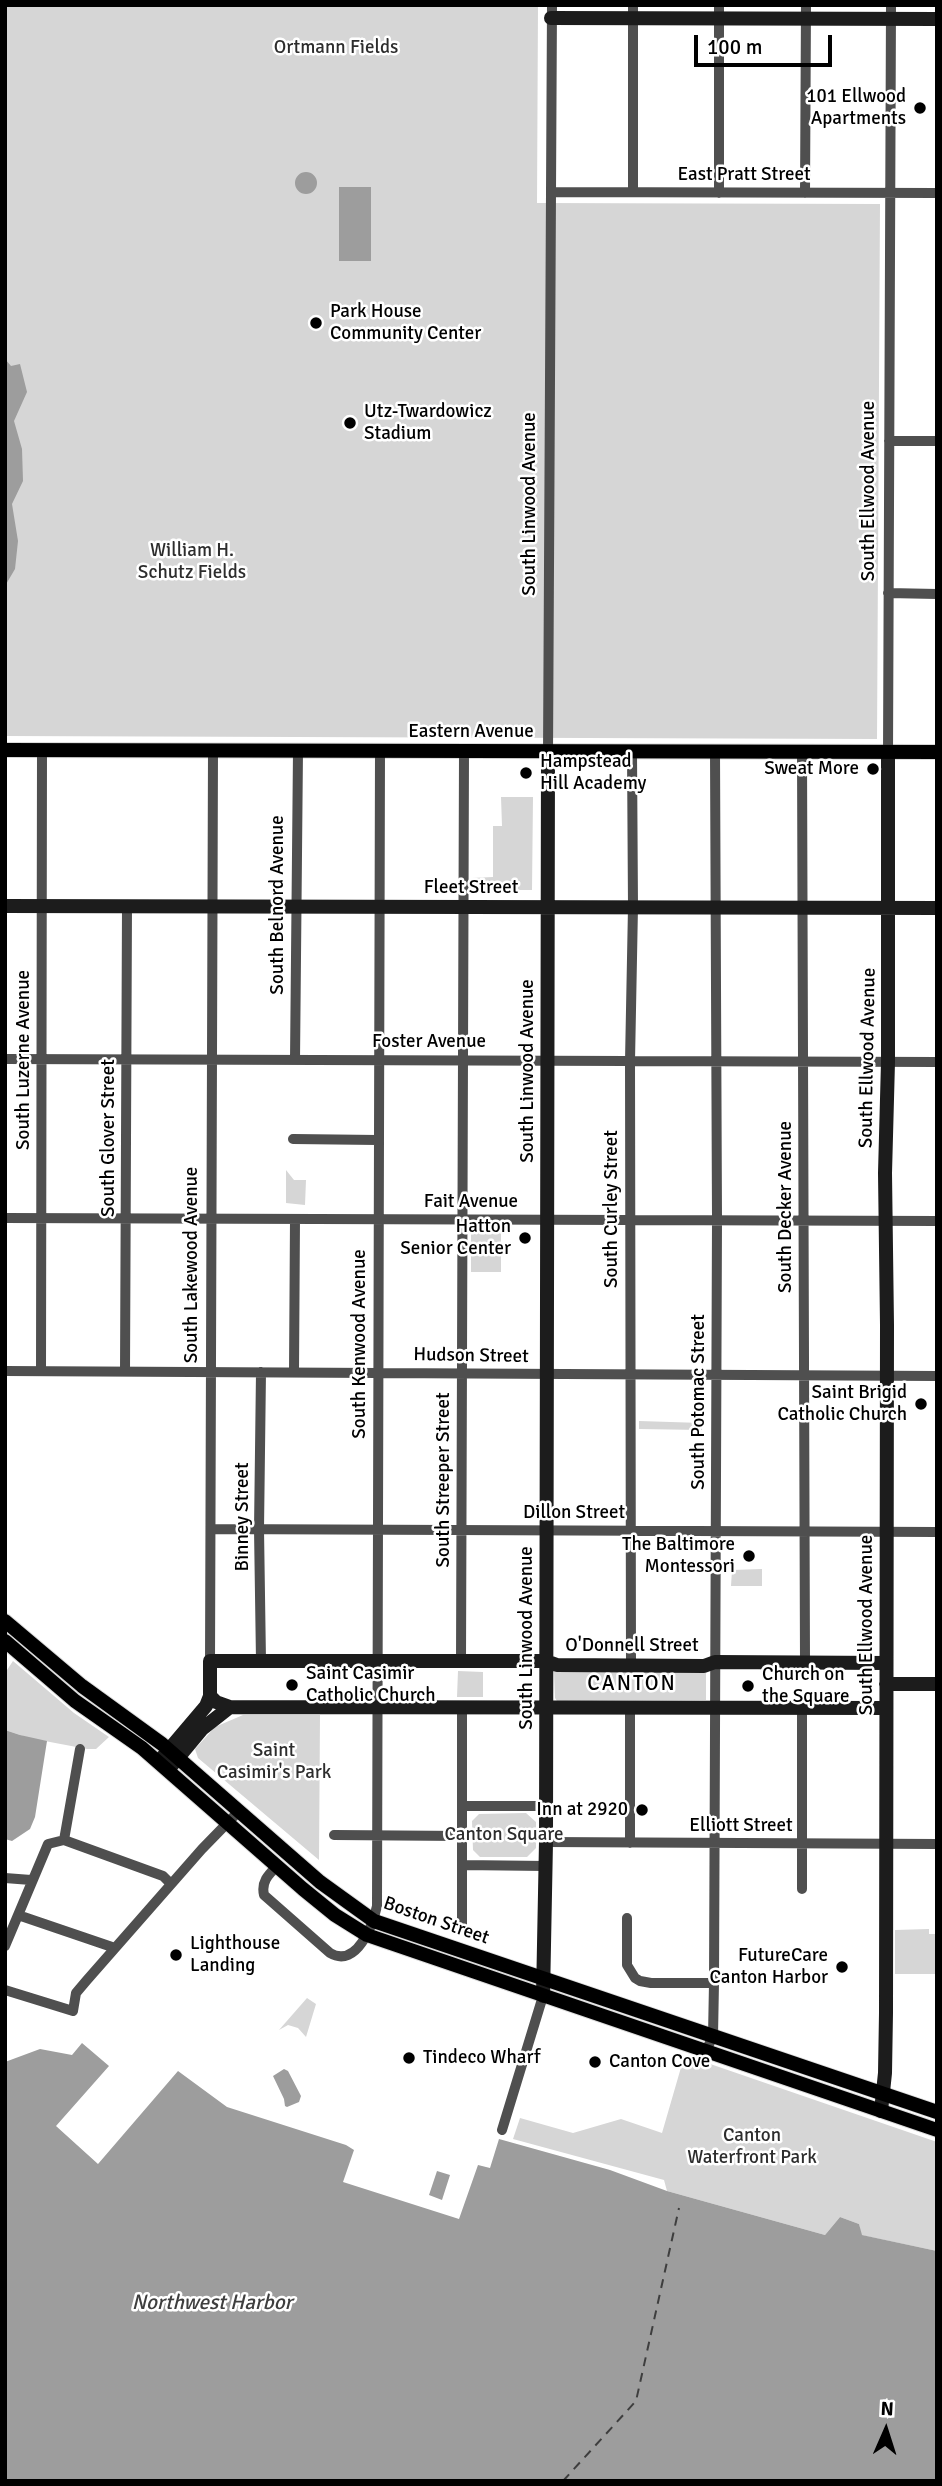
<!DOCTYPE html>
<html>
<head>
<meta charset="utf-8">
<style>
  body { margin:0 }
  #map { position:relative; width:942px; height:2486px; overflow:hidden; background:#fff; font-family:Signika,sans-serif }
  canvas { display:block }
  .frame { position:absolute; inset:0; border:7px solid #000; pointer-events:none }
  .north { position:absolute; left:851px; top:2395px; width:70px; height:70px; -webkit-text-stroke:5px #fff; paint-order:stroke; rotate:3deg; font-size:19px; font-weight:700; line-height:28px; text-align:center; color:#000 }
  .north::after { content:''; display:block; margin:auto; width:24px; height:32px; background:#000; clip-path:polygon(50% 0,100% 100%,50% 72%,0 100%) }
  .scale { position:absolute; left:694px; top:35px; width:138px; height:32px; box-sizing:border-box; border:4px solid #000; border-top:0; padding-left:9px; font-size:21px; line-height:24px; white-space:nowrap; color:#000; -webkit-text-stroke:5px #fff; paint-order:stroke }
</style>
</head>
<body>
<div id="map">
<canvas width="942" height="2486"></canvas>
<div class="frame"></div>
<div class="north">N</div>
<div class="scale">100 m</div>
</div>
<script>
const context = document.querySelector('canvas').getContext('2d');
context.lineJoin = 'round';
function fill(path, color) {
  context.fillStyle = color;
  context.fill(path, 'evenodd');
}
function trace(path, color, width, dash) {
  context.strokeStyle = color;
  context.lineWidth = width;
  context.lineCap = dash ? 'butt' : 'round';
  context.setLineDash(dash || []);
  context.stroke(path);
}
function write(font, color, halo, rows, align = 'center') {
  context.font = font + ' Signika,sans-serif';
  context.lineWidth = 5;
  context.setLineDash([]);
  context.textBaseline = 'middle';
  context.strokeStyle = halo;
  context.fillStyle = color;
  for (const [text, x, y, turn = 0] of rows) {
    context.save();
    context.translate(x, y);
    context.rotate((+turn || 0) * Math.PI / 180);
    context.textAlign = isNaN(turn) ? turn : align;
    if (halo) context.strokeText(text, 0, 0);
    context.fillText(text, 0, 0);
    context.restore();
  }
}
fill(new Path2D(`
  M5,5h533l-1,198 343,1 -3,535 -872,-3z
  M501,797h32l-1,93h-60v-12l21,-1v-51h9z
  M286,1170l8,10h12l-1,25 -19,-2z
  M471,1233h30v39h-30z
  M639,1421l63,2v7l-63,-1z
  M762,1569v17h-31l1,-16z
  M13,1661l61,52 35,24 -13,12h-9l-58,-11 -24,-8v-57z
  M558,1668l148,2v30l-149,1 -2,-3 -1,-26z
  M458,1671l25,1v25h-26z
  M243,1715h77l-1,145 -121,-102 -3,-9 20,-22z
  M526,1813l10,9v26l-9,9h-47l-7,-7 -1,-29 7,-7z
  M929,1929v5h6l2,-5v45h-42v-44z
  M307,1998l9,6 -10,33 -8,-9 -10,-3 -9,5z
  M687,2056l250,86v109l-76,-16 -2,-11 -19,-7 -15,18 -158,-44 -3,-11 -151,-41 7,-21 53,15 48,-14 41,14 20,-69z`), '#d6d6d6');
fill(new Path2D(`
  M295 183a11 11 0 1 1 22 0a11 11 0 1 1-22 0Z
  M339,187h32v74h-32z
  M5,359l6,7 9,-2 7,28 -13,29 8,28 1,32 -11,23 6,37 -3,28 -10,17z
  M5,1730l15,5 27,6 -12,76 -5,12 -18,12 -7,-2z
  M82,2043l27,23 -53,60 42,38 80,-93 49,36 119,38 8,5 -11,32 116,37 19,-54 12,3 9,-29 111,31 57,21 158,44 15,-18 19,7 3,11 75,16v230h-932v-419l35,-13 32,6z
  M284,2069l4,2 13,25 -2,6 -12,5 -2,-1 -1,-7 -11,-23z
  M437,2171l13,4 -8,25 -13,-5z`), '#9d9d9d');
trace(new Path2D(`
  M563,2481l73,-80 43,-193`), '#3e3e3e', 2, [9, 7]);
const primary = new Path2D(`
  M5,750l932,2
  M5,1621l77,65 80,58 158,138 54,39 563,191
  M5,1641l70,60 67,47 161,141 32,26 32,20 570,195`);
trace(primary, '#dbdbdb', 16);
trace(new Path2D(`
  M551,192l386,1
  M633,192v-187
  M719,193v-188
  M805,193l1,-188
  M889,441h48
  M888,593l49,1
  M548,752l4,-747
  M802,753l3,909
  M888,753l3,-748
  M5,1059l932,3
  M295,1060l3,-309
  M293,1139l85,1
  M5,1218l932,3
  M5,1371l932,5
  M41,1371l1,-621
  M125,1371l2,-465
  M261,1372l-2,157 2,132
  M294,1372l1,-153
  M211,1529l726,3
  M210,1661l3,-911
  M461,1662l3,-910
  M631,1665l-1,-604 3,-154 -1,-155
  M462,1707v222
  M462,1806h84
  M334,1835l128,1
  M64,1840l16,-91
  M546,1842l391,2
  M630,1843v-135
  M462,1865l83,1
  M277,1866c-9,9 -16,16 -13,29l66,58c27,16 43,-29 47,-47l3,-1155
  M5,1878l26,2
  M802,1889v-180
  M18,1915l97,33
  M627,1918v47l8,13 5,3 11,2h63
  M5,1946l43,-102 16,-4 99,36 8,8
  M5,1990l68,21 3,-18 11,-13 115,-131 37,-38
  M706,2051l7,-15 1,-53 3,-763 -2,-468
  M502,2130l41,-134`), '#4f4f4f', 10);
trace(new Path2D(`
  M551,18l386,1
  M5,906l932,2
  M886,1684h51
  M210,1696l6,6 14,5 656,1
  M161,1759l45,-53 4,-10v-35h336l11,4 147,1 11,-4 171,1
  M172,1765l30,-36 28,-22
  M543,1996l3,-154 2,-1090
  M881,2111l4,-38 1,-60 1,-688 -2,-152 3,-111v-309`), '#1c1c1c', 14);
trace(primary, '#000', 14);
for (const [x, y, r, color] of [
  [920,108,7,"#000"],
  [316,323,7,"#000"],
  [350,423,7,"#000"],
  [873,769,7,"#000"],
  [526,773,7,"#000"],
  [525,1238,7,"#000"],
  [921,1404,7,"#000"],
  [749,1556,7,"#000"],
  [292,1685,7,"#000"],
  [748,1686,7,"#000"],
  [642,1810,7,"#000"],
  [176,1955,7,"#000"],
  [842,1967,7,"#000"],
  [409,2058,7,"#000"],
  [595,2062,7,"#000"]
]) {
  const dot = new Path2D();
  dot.arc(x, y, r, 0, 2 * Math.PI);
  context.fillStyle = color;
  context.fill(dot);
  trace(dot, '#fff', 2.5);
}
write('19px', '#2d2d2d', '#fff', [
  ["Ortmann Fields",336,48],
  ["William H.",192,551],
  ["Schutz Fields",192,573],
  ["Saint",274,1751],
  ["Casimir's Park",274,1773],
  ["Canton Square",504,1835],
  ["Canton",752,2136],
  ["Waterfront Park",752,2158]
]);
write('19px', '#000', '#fff', [
  ["101 Ellwood",906,97,"right"],
  ["Apartments",906,119,"right"],
  ["Park House",330,312],
  ["Community Center",330,334],
  ["Utz-Twardowicz",364,412],
  ["Stadium",364,434],
  ["Hampstead",540,762],
  ["Hill Academy",540,784],
  ["Sweat More",859,769,"right"],
  ["Hatton",511,1227,"right"],
  ["Senior Center",511,1249,"right"],
  ["Saint Brigid",907,1393,"right"],
  ["Catholic Church",907,1415,"right"],
  ["The Baltimore",735,1545,"right"],
  ["Montessori",735,1567,"right"],
  ["Saint Casimir",306,1674],
  ["Catholic Church",306,1696],
  ["Church on",762,1675],
  ["the Square",762,1697],
  ["Inn at 2920",628,1810,"right"],
  ["Lighthouse",190,1944],
  ["Landing",190,1966],
  ["FutureCare",828,1956,"right"],
  ["Canton Harbor",828,1978,"right"],
  ["Tindeco Wharf",423,2058],
  ["Canton Cove",609,2062]
], 'left');
write('19px', '#000', '#fff', [
  ["East Pratt Street",744,175],
  ["South Ellwood Avenue",869,491,-90],
  ["South Linwood Avenue",530,504,-90],
  ["Eastern Avenue",471,732],
  ["Fleet Street",471,888],
  ["South Belnord Avenue",278,905,-90],
  ["Foster Avenue",429,1042],
  ["South Ellwood Avenue",868,1058,-89],
  ["South Luzerne Avenue",24,1060,-90],
  ["South Linwood Avenue",528,1071,-90],
  ["South Glover Street",109,1138,-90],
  ["Fait Avenue",471,1202],
  ["South Decker Avenue",786,1207,-90],
  ["South Curley Street",612,1209,-90],
  ["South Lakewood Avenue",192,1265,-90],
  ["South Kenwood Avenue",360,1344,-90],
  ["Hudson Street",471,1356,1],
  ["South Potomac Street",699,1402,-90],
  ["South Streeper Street",444,1480,-90],
  ["Dillon Street",574,1513],
  ["Binney Street",243,1517,-90],
  ["South Ellwood Avenue",867,1625,-90],
  ["South Linwood Avenue",527,1638,-90],
  ["O'Donnell Street",632,1646],
  ["Elliott Street",741,1826],
  ["Boston Street",436,1921,19]
]);
context.letterSpacing = '2px';
write('21px', '#000', '#fff', [
  ["CANTON",632,1684]
]);
context.letterSpacing = '0px';
write('italic 21px', '#3e3e3e', '#fff', [
  ["Northwest Harbor",212,2303]
]);
</script>
</body>
</html>
